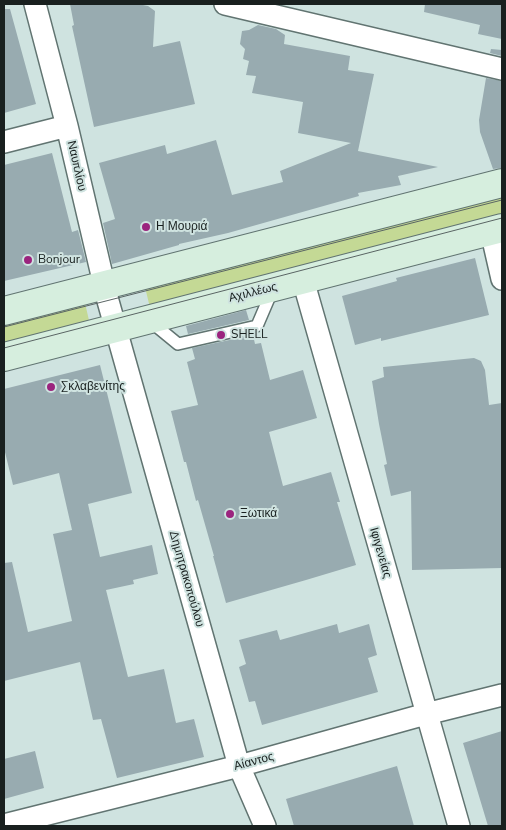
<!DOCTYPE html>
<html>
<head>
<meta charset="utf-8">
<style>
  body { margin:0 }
  #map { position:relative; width:506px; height:830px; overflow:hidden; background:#cfe3e0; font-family:"Nunito Sans",sans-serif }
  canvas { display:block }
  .frame { position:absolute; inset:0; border:5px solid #19201f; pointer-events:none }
</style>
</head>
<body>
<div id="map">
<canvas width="506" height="830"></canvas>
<div class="frame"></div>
</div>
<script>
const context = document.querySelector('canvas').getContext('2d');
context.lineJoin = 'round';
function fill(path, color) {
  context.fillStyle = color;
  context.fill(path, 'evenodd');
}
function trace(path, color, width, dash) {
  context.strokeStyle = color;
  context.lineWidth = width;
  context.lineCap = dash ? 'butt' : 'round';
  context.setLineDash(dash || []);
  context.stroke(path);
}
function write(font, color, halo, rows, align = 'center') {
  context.font = font + ' "Nunito Sans",sans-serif';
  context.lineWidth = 4;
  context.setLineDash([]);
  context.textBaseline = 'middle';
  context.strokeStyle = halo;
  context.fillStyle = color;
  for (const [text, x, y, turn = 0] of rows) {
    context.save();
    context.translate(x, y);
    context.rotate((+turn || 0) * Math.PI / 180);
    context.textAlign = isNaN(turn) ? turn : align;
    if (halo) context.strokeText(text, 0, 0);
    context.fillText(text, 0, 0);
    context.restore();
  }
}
fill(new Path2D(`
  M502,195v27l-351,90 -6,-25z
  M85,303l6,26 -87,22v-28z`), '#c4d995');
fill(new Path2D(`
  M70,4h68l10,2 7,5 -2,36 27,-6 15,63 -101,23 -22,-101 2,-1z
  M425,4h77v35l-24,-5 2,-9 -56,-13z
  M4,9h6l26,95 -32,9z
  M258,25l18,4 9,6 -1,9 66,12 -2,14 26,4 -16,77 80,16 -40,9 3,9 -43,8 1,3 -131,37 -49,11v1l-67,19 -9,-41 12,-4 -16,-56 66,-18 2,9 49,-14 16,55 51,-13 -3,-11 71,-28 -53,-10 5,-31 -51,-9 4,-17 -10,-1 3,-14 -6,-2 2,-10 -5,-5 2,-13 7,-1z
  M491,49l11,1v6l-12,-3z
  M486,78l16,3v87l-9,1 -13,-37 -1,-12z
  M52,153l20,79 6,-2 8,32 -82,19v-116z
  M475,258l14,57 -108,26v-3l-26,7 -13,-49 55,-15 -1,-3z
  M246,310l3,10 -61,14 -2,-8z
  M253,335l2,9 6,-1 9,37 33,-10 14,48 -48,14 14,54 48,-14 9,30h-3l19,63 -50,15 -80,23 -13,-47h1l-16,-56 -2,1 -10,-39h-2l-13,-51 27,-6 -11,-43 8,-3 -3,-11z
  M474,358l7,3 4,9 4,35 13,-2v165l-90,2 -1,-79 -20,5 -7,-31 3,-1 -8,-40 -7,-43 12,-4 -1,-10z
  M100,365l32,128 -44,11 12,53 52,-12 6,29 -25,6 1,4 -28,6 22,87 36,-8 12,54 18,-4 10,38 -87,21 -16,-59 -8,1 -13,-58 -76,19v-118l8,-1 16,70 44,-11 -19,-87 19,-4 -13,-57 -46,12 -9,-37v-59z
  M337,624l2,9 30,-9 8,31 -9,3 10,34 -116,33 -7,-24 -6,1 -10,-35 7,-3 -7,-24 38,-10 3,10z
  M502,731v95h-14l-25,-83z
  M35,751l9,37 -40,11v-40z
  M397,766l17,60h-120l-8,-27z`), '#98abb0');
const service = new Path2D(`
  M150,321l28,23 79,-18 15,-35`);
const minor = new Path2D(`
  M35,4l32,122 41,175 131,465 26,60
  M225,4l277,65
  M4,142l63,-16
  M491,231l11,48
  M303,280l156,546
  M4,825l235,-59 187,-52 76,-19`);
const secondary = new Path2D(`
  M4,311l498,-128
  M4,357l498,-129`);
trace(service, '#617471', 14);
trace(minor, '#617471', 24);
trace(secondary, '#617471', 30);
trace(service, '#fff', 11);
trace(minor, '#fff', 21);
trace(secondary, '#d6eede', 28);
trace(new Path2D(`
  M4,327l498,-127
  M4,348l498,-130`), '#5a6564', 1);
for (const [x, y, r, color] of [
  [146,227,5,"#9b247e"],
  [28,260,5,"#9b247e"],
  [221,335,5,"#9b247e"],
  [51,387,5,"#9b247e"],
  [230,514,5,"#9b247e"]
]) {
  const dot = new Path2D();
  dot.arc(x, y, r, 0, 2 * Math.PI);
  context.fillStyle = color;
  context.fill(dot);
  trace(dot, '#cfe3e0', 2);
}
write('12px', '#19201f', '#cfe3e0', [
  ["Ναυπλίου",76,166,77],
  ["Αχιλλέως",253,293,-14],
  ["Ιφιγενείας",380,553,74],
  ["Δημητρακοπούλου",186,579,74],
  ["Αίαντος",254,762,-15]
]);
write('12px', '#19201f', '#cfe3e0', [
  ["Η Μουριά",156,227],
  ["Bonjour",38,260],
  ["SHELL",231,335],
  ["Σκλαβενίτης",61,387],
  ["Ξωτικά",240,514]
], 'left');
</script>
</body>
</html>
